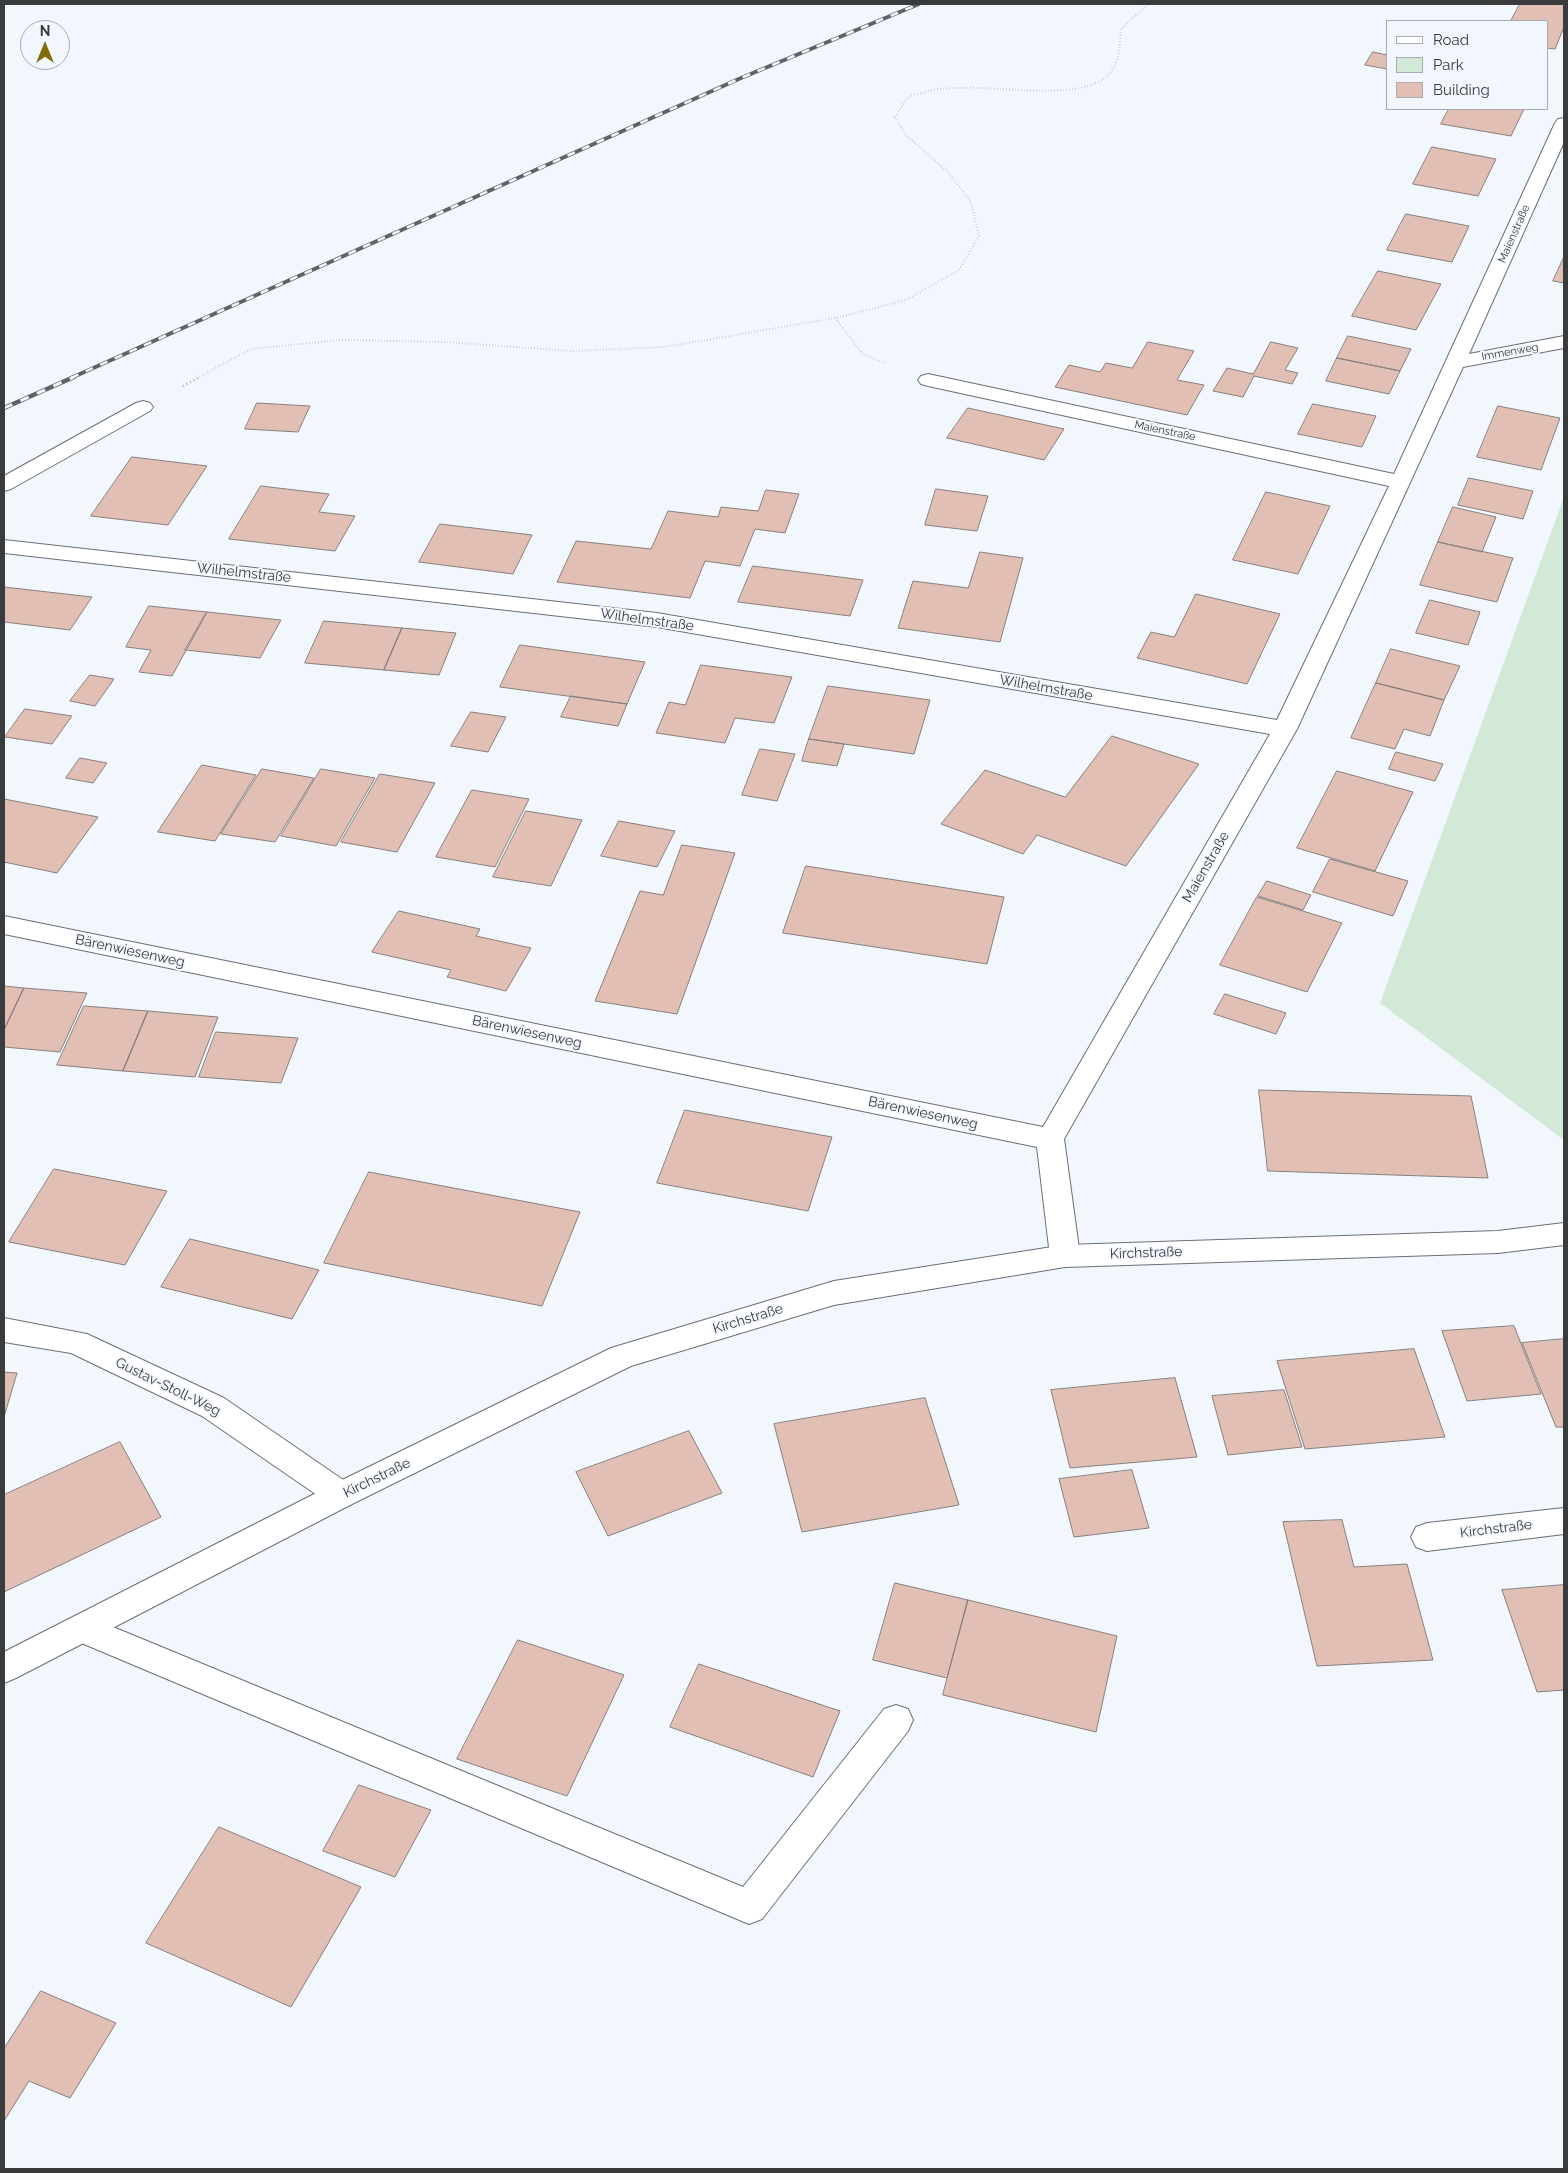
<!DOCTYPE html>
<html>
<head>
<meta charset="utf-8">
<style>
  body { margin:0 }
  #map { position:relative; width:1568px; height:2173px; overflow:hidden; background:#f2f7fe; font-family:Raleway,sans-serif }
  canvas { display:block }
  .frame { position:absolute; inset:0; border:5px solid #393b3d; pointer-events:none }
  .legend { position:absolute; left:1386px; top:20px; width:162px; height:90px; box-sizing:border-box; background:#f2f7fe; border:1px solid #a8acb1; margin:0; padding:6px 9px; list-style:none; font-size:15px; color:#393b3d }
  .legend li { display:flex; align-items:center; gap:10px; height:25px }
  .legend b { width:25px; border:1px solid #a8acb1 }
  .north { position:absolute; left:20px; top:20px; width:50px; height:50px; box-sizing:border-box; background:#f2f7fe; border:1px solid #a8acb1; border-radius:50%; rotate:0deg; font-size:14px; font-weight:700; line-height:20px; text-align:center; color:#393b3d }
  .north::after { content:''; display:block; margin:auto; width:18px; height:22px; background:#7f6d09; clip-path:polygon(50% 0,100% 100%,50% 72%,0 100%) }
</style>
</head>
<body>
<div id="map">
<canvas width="1568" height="2173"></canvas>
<div class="frame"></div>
<ul class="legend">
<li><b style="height:6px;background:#fff"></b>Road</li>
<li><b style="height:14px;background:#d2e9d7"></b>Park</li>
<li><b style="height:14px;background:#e2bfb4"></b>Building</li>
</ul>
<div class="north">N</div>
</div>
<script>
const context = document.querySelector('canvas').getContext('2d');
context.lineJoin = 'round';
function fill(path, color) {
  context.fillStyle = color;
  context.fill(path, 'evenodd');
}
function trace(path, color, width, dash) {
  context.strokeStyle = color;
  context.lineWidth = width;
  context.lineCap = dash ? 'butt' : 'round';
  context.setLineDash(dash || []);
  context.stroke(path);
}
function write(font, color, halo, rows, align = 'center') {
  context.font = font + ' Raleway,sans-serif';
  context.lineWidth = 4;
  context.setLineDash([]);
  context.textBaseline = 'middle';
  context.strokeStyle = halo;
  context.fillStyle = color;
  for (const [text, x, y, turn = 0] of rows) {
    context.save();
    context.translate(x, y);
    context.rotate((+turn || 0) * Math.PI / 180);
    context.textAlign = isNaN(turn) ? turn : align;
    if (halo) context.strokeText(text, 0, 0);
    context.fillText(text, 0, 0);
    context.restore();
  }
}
fill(new Path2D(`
  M1564,497v643l-184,-137z`), '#d2e9d7');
const building = new Path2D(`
  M1520,4h44v23l-9,22 -8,-1v-27h-36z
  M1373,52l14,3v14l-22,-4z
  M1449,109h75l-13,27 -70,-12z
  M1432,147l64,12 -18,37 -65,-12z
  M1406,214l63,12 -17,36 -65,-12z
  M1564,257v26l-11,-2z
  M1378,271l63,13 -25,46 -64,-14z
  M1348,336l63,13 -11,22 -63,-13z
  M1148,342l46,9 -17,29 27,5 -17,30 -132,-28 14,-22 31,7 6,-9 26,5z
  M1271,342l27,6 -13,22 13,3 -6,11 -38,-8 -11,21 -30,-6 14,-23 26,6z
  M1337,358l63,13 -11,23 -63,-13z
  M257,403l53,3 -12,26 -53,-3z
  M1313,404l63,12 -14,31 -64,-13z
  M1498,406l62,12 -19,52 -64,-13z
  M968,408l96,21 -20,31 -97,-22z
  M132,457l75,9 -39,59 -77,-9z
  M1469,478l64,13 -10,28 -65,-14z
  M261,486l68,8 -10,18 36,4 -20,35 -106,-12z
  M936,489l52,7 -11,35 -52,-6z
  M766,490l33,4 -14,39 -30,-4 -15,37 -35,-5 -15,37 -133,-16 19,-41 75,8 17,-38 50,6 3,-10 37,4z
  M1266,492l64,14 -32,68 -65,-14z
  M1453,507l43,10 -14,35 -44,-10z
  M440,524l92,11 -19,39 -94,-12z
  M1438,542l75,16 -16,44 -77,-17z
  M980,552l43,6 -23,84 -102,-14 15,-47 55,7z
  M753,566l110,14 -13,36 -112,-14z
  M4,587l88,10 -22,33 -66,-8z
  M1196,594l84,20 -33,70 -110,-26 14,-26 23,5z
  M1430,600l50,12 -12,33 -52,-12z
  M149,606l58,6 -35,64 -33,-4 12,-22 -25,-3z
  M207,612l74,8 -21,38 -75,-8z
  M324,621l78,7 -18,42 -79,-7z
  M402,628l54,5 -17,42 -55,-5z
  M520,645l125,17 -18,42 -127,-17z
  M1391,649l69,17 -16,34 -68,-17z
  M701,665l91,12 -18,46 -39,-5 -10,25 -69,-10 13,-31 16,3z
  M90,675l24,4 -19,27 -25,-5z
  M1376,683l68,17 -14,36 -26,-7 -9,20 -44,-11z
  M828,686l102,14 -16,54 -105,-15z
  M571,696l56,8 -9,22 -57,-9z
  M25,709l47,7 -20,28 -47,-7z
  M471,712l35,5 -18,35 -37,-6z
  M1112,736l87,28 -73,102 -89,-31 -14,19 -82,-30 44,-54 80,27z
  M809,739l35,5 -7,22 -35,-5z
  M760,749l35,5 -18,47 -35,-6z
  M1396,752l47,12 -8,17 -46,-12z
  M80,758l27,5 -14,20 -27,-5z
  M202,765l54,10 -41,66 -57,-9z
  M262,769l52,9 -39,64 -54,-8z
  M321,769l54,9 -39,68 -55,-10z
  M1337,771l76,21 -38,79 -78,-23z
  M380,774l55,9 -38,69 -56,-10z
  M472,790l57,9 -34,68 -59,-10z
  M4,799l94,18 -41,56 -53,-11z
  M526,811l56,9 -31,66 -58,-9z
  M619,821l56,10 -18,36 -56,-11z
  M682,845l53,8 -58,161 -82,-13 45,-110 23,4z
  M1330,859l78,22 -15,35 -80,-24z
  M806,866l198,31 -17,67 -204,-31z
  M1267,881l44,14 -8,15 -45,-14z
  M1257,897l85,26 -35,69 -87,-27z
  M399,911l81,18 -4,7 55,12 -25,43 -59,-14 4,-7 -79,-18z
  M4,986l20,2 -20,42z
  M24,988l63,5 -27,59 -56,-5v-17z
  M1225,994l61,19 -10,21 -62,-20z
  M84,1006l64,5 -25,60 -66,-6z
  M148,1011l70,6 -23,60 -72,-6z
  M216,1032l82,6 -17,45 -82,-6z
  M1259,1090l212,6 17,82 -220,-7z
  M685,1110l147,27 -24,74 -151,-28z
  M54,1169l113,22 -42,74 -116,-23z
  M369,1172l211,40 -38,94 -218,-43z
  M190,1239l129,31 -27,49 -131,-32z
  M1514,1326l27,68 -74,7 -25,-70z
  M1564,1339v88h-8l-34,-84z
  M1414,1349l31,88 -140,12 -28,-88z
  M4,1372l13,1 -13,44z
  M1175,1378l22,79 -127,11 -19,-78z
  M1284,1390l18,57 -74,8 -16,-59z
  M925,1398l34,107 -157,27 -28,-108z
  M689,1431l33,62 -114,43 -32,-64z
  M120,1442l41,75 -157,75v-97z
  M1132,1470l17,58 -75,9 -15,-58z
  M1342,1520l12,47 53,-3 26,96 -116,6 -34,-144z
  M895,1583l73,17 -21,78 -74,-18z
  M1564,1585v105l-27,2 -35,-102z
  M968,1600l149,36 -21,96 -153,-37z
  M518,1640l106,35 -57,121 -110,-37z
  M699,1664l141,47 -27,66 -143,-50z
  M359,1785l72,25 -36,67 -72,-26z
  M219,1827l142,60 -70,120 -145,-64z
  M41,1991l75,32 -46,75 -41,-17 -25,40v-72z`);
fill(building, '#e2bfb4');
trace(building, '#877f7d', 1);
const service = new Path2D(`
  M1564,1508v26l-137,17 -11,-4 -5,-10 5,-10 11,-4z
  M84,1615l659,272 141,-178 12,-4 12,4 5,11 -5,11 -146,188 -13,5 -677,-285 -5,-10 5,-10z`);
const minor = new Path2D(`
  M1564,118v24l-95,212 95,-18v12l-101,19 -166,362 -233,410 16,117 -5,8 -10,3 -10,-3 -5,-8 -13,-109 -1033,-213v-18l1039,211 227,-393 -613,-107 -653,-74v-13l653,73 620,107 112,-234 -461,-100 -7,-2 -3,-4 3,-4 7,-2 466,100 161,-351 3,-4z
  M143,401l7,2 3,4 -3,4 -139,78 -7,2v-15l132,-73z
  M4,1318l83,16 137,64 128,88 5,9 -5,9 -11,4 -11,-4 -128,-88 -131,-63 -67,-11z`);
const tertiary = new Path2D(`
  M1564,1223v22l-66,8 -433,14 -231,38 -203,61 -279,138 -336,174 -12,5v-31l326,-166 281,-138 223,-67 231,-36 433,-14z`);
trace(service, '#6b6f75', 2);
trace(minor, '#6b6f75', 2);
trace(tertiary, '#6b6f75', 2);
trace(new Path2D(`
  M835,318l28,36 24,10
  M197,378l54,-29 89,-9 106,2 125,9 94,-4 170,-29 71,-18 53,-30 20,-34 -8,-34 -23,-30 -42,-37 -11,-18c4,-5 8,-15 13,-19 3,-3 10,-4 14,-5 48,-17 156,16 188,-20 10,-12 10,-29 11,-44l27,-25`), '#a9adb2', 2, [0.5, 2.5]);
trace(new Path2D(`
  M183,386l17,-9`), '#a9adb2', 2.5, [1, 3]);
fill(service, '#fff');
fill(minor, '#fff');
fill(tertiary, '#fff');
const railFar1 = new Path2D(`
  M71,378l670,-300 178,-74`);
const rail = new Path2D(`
  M4,408l70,-31`);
trace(railFar1, '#606366', 4);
trace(rail, '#606366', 4.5);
trace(railFar1, '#f2f7fe', 2.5, [8]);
trace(rail, '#f2f7fe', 3, [9]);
write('11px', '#393b3d', '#f2f7fe', [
  ["Maienstraße",1514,234,-66],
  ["Immenweg",1510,352,-10],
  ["Maienstraße",1165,431,12]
]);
write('14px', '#393b3d', '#f2f7fe', [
  ["Wilhelmstraße",244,573,6],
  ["Wilhelmstraße",647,620,8],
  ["Wilhelmstraße",1046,688,10],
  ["Maienstraße",1206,867,-60],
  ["Bärenwiesenweg",130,951,12],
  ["Bärenwiesenweg",527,1032,12],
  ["Bärenwiesenweg",923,1113,12],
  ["Kirchstraße",1146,1253,-2],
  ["Kirchstraße",748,1319,-17],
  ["Gustav-Stoll-Weg",168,1387,26],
  ["Kirchstraße",377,1478,-26],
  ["Kirchstraße",1496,1529,-7]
]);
</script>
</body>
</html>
